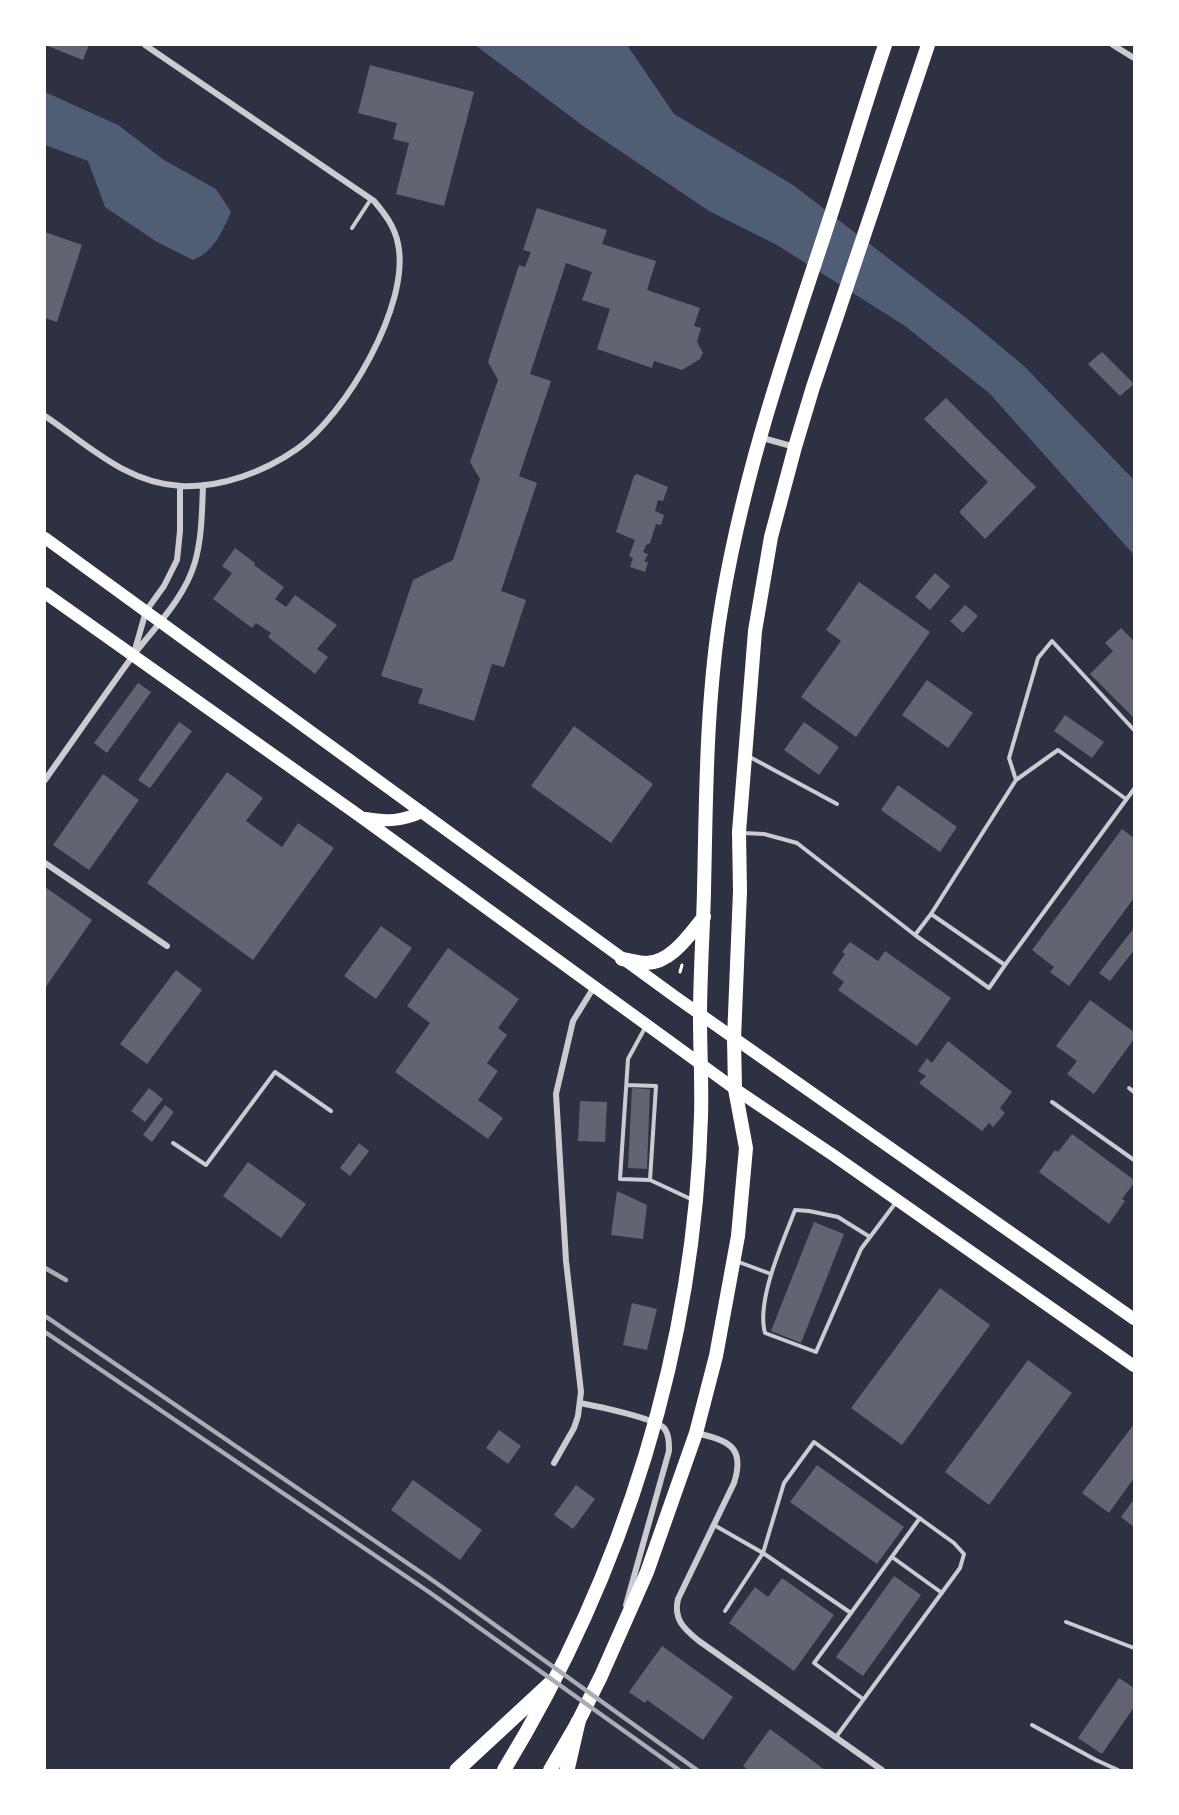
<!DOCTYPE html>
<html>
<head>
<meta charset="utf-8">
<style>
  body { margin:0 }
  #map { position:relative; width:1179px; height:1815px; overflow:hidden; background:#2d3142; font-family:Jost,sans-serif }
  canvas { display:block }
  .frame { position:absolute; inset:0; border:46px solid #fff; pointer-events:none }
</style>
</head>
<body>
<div id="map">
<canvas width="1179" height="1815"></canvas>
<div class="frame"></div>
</div>
<script>
const context = document.querySelector('canvas').getContext('2d');
context.lineJoin = 'round';
function fill(path, color) {
  context.fillStyle = color;
  context.fill(path, 'evenodd');
}
function trace(path, color, width, dash) {
  context.strokeStyle = color;
  context.lineWidth = width;
  context.lineCap = dash ? 'butt' : 'round';
  context.setLineDash(dash || []);
  context.stroke(path);
}
fill(new Path2D(`
  M475,45h152l47,69 119,71 177,136 54,45 110,114v75l-145,-162 -84,-67 -128,-81 -68,-34 -123,-83z
  M45,92l73,33 46,35 52,29 15,23c-9,20 -17,40 -38,48l-36,-18 -52,-35 -17,-46 -43,-16z`), '#4f5d75');
fill(new Path2D(`
  M45,45h44l-6,15z
  M370,65l104,27 -30,114 -48,-12 13,-51 -16,-4 4,-16 -39,-10z
  M537,208l70,22 -5,14 54,17 -9,29 53,18 -6,18 7,2 -4,14 6,11 -3,6 -18,11 -28,-9 -2,7 -55,-19 13,-40 -28,-9 10,-28 -26,-9 -36,111 21,7 -32,95 18,7 -36,108 25,9 -22,67 -12,-3 -18,57 -56,-18 5,-14 -42,-13 32,-96 40,-20 27,-81 -10,-17 28,-82 -10,-18 31,-97 6,2 6,-15 -8,-2z
  M45,232l37,13 -25,77 -12,-4z
  M1102,352l32,32 -14,12 -32,-32z
  M946,398l90,89 -51,52 -26,-27 29,-30 -64,-63z
  M637,474l31,13 -5,14 -5,-1 -3,11 9,4 -3,10 -5,-1 -6,19 -4,2 -3,7 5,2 -4,8h4l-3,10 -15,-5 3,-9 -4,-2 6,-16 -19,-8 18,-56z
  M235,548l20,15 -1,2 30,22 -9,12 11,8 9,-12 42,30 -20,24 11,8 -13,17 -47,-37 3,-4 -15,-10 -4,5 -39,-29 19,-26 -10,-7z
  M935,573l15,13 -20,24 -15,-13z
  M859,582l71,50 -74,105 -55,-40 40,-56 -15,-11z
  M965,605l13,11 -15,17 -13,-12z
  M1121,628l13,13v77l-44,-44 23,-23 -8,-8z
  M927,680l46,33 -25,35 -46,-33z
  M138,683l13,9 -44,61 -13,-10z
  M1065,715l39,27 -12,16 -38,-27z
  M179,722l13,9 -42,57 -12,-8z
  M804,722l35,25 -20,28 -35,-25z
  M574,726l79,58 -42,59 -80,-57z
  M227,772l36,26 -17,23 36,26 16,-24 36,25 -81,112 -106,-77z
  M103,774l36,26 -50,70 -36,-25z
  M898,785l59,42 -17,25 -59,-42z
  M1122,829l12,9v60l-65,88 -19,-14 4,-5 -22,-17z
  M45,887l47,33 -47,68z
  M381,926l31,22 -36,51 -32,-23z
  M1134,928v22l-24,31 -11,-8z
  M850,942l28,19 7,-10 66,47 -34,48 -79,-56 6,-8 -12,-9 13,-19 -3,-2z
  M448,948l71,51 -21,29 9,7 -20,28 11,8 -20,29 25,18 -15,21 -93,-67 35,-49 -23,-17z
  M176,970l26,20 -55,74 -27,-20z
  M1090,1000l44,32v7l-40,55 -27,-20 10,-13 -21,-15z
  M948,1041l64,51 -12,16 5,5 -12,14 -4,-4 -7,8 -63,-48 7,-7 -8,-5 9,-13 5,5z
  M149,1088l14,11 -18,23 -14,-11z
  M632,1088l18,1 -3,80 -19,-1z
  M580,1101l27,1 -2,40 -27,-1z
  M165,1105l9,7 -22,30 -9,-7z
  M1072,1134l62,46v3l-12,16 3,2 -16,23 -70,-52 16,-22 3,2z
  M359,1143l10,8 -19,25 -10,-8z
  M248,1162l58,42 -25,34 -58,-42z
  M617,1191l30,14 -4,34 -32,-4z
  M814,1222l30,12 -43,109 -30,-12z
  M940,1288l50,37 -88,120 -51,-37z
  M632,1303l25,6 -10,41 -24,-5z
  M1028,1360l44,33 -83,112 -44,-33z
  M1134,1424v54l-25,35 -27,-20z
  M499,1430l22,16 -13,18 -22,-16z
  M817,1465l87,62 -27,37 -87,-62z
  M413,1480l69,50 -22,30 -69,-50z
  M576,1485l19,14 -22,30 -19,-14z
  M1134,1499v28l-13,-10z
  M894,1576l27,19 -58,81 -27,-19z
  M782,1578l52,37 -40,56 -65,-48 26,-36 13,10z
  M662,1646l71,51 -30,43 -56,-40 -2,3 -16,-11z
  M1119,1678l15,10v19l-32,47 -24,-16z
  M770,1729l55,41h-77l-5,-4z`), '#626471');
trace(new Path2D(`
  M680,972l2,-7`), '#fff', 3);
trace(new Path2D(`
  M352,228l19,-29
  M748,756l89,48
  M1016,780l-7,-22 29,-100 14,-17 82,89
  M743,833l21,1 33,9 118,92 16,-21 74,51 129,-176
  M931,914l85,-134 42,-30 68,49
  M915,935l74,53 16,-23
  M627,1085l29,1 -6,94 -30,-1 8,-120 18,-33
  M1129,1088l5,4
  M1052,1102l82,58
  M173,1143l33,22 69,-93 56,39
  M650,1180l43,20
  M870,1237l-32,-20 -29,-6 -14,-1c-12,32 -39,90 -30,123l51,19 45,-103 36,-48
  M736,1261l35,13
  M714,1525l49,28 88,60 69,-95
  M892,1557l50,36
  M725,1611l38,-58 21,-70 30,-41 140,101 10,11 -4,14 -124,169
  M851,1613l-37,50 49,36
  M1066,1622l68,26
  M1032,1725l64,35 22,10`), '#caccd0', 4);
trace(new Path2D(`
  M1113,45l21,13
  M45,416c43,29 81,67 136,70 40,2 83,-14 116,-37 48,-33 114,-145 101,-205 -3,-17 -13,-30 -24,-43l-229,-156
  M759,437l36,10
  M134,653l12,-42 18,-25 13,-26 3,-29v-45
  M45,780c29,-41 58,-83 87,-123 22,-29 53,-59 63,-95 7,-25 7,-51 8,-77
  M45,863l122,83
  M580,1403c16,3 74,15 84,25 5,6 5,15 5,23l-43,154
  M696,1433c31,7 50,13 38,50l-56,116c-5,20 6,30 21,42l183,129
  M554,1463l20,-35 4,-12 3,-24 -15,-131 -10,-167 17,-73 21,-34`), '#caccd0', 6);
trace(new Path2D(`
  M45,538l632,460 457,321
  M45,593l316,224 374,272 98,66 301,211
  M365,818c22,4 37,3 57,-6`), '#fff', 12);
trace(new Path2D(`
  M622,959c8,1 16,4 24,4 25,0 43,-28 58,-46
  M504,1770c120,-197 191,-423 197,-654 1,-33 -1,-66 -1,-99 0,-42 3,-84 4,-126 2,-89 2,-180 15,-269 20,-132 61,-254 103,-380 22,-66 41,-132 63,-197
  M550,1770l28,-48 23,-46 46,-104 49,-139 20,-77 22,-120 8,-88 -11,-59 -1,-50 6,-148 -1,-59 16,-201 16,-94 24,-90 18,-60 115,-342`), '#fff', 14);
trace(new Path2D(`
  M457,1770l96,-89
  M567,1770l11,-48`), '#fff', 15);
trace(new Path2D(`
  M45,1268l21,12
  M45,1316l390,266 262,188
  M45,1332l384,260 250,178`), '#abadb3', 4.5);
</script>
</body>
</html>
